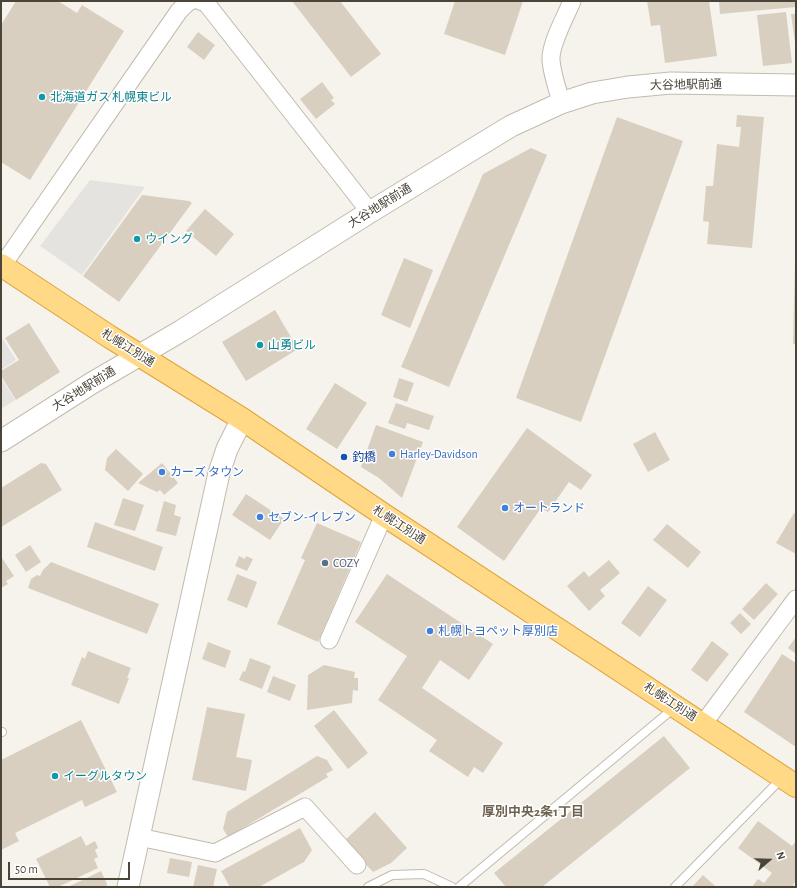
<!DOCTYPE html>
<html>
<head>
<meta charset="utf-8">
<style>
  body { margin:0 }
  #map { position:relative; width:797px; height:888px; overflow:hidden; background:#f6f3ec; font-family:"Alegreya Sans",sans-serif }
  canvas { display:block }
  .frame { position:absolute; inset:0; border:2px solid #4b4439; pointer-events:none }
  .north { position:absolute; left:749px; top:840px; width:40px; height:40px; -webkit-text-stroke:3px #fff; paint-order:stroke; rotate:70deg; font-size:11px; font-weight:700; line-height:16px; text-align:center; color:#4b4439 }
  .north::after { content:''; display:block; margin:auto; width:14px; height:18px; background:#4b4439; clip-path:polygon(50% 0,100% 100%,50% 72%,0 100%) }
  .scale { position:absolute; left:8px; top:862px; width:122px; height:18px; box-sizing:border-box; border:2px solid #4b4439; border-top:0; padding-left:5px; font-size:12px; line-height:14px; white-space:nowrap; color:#4b4439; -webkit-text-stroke:3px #fff; paint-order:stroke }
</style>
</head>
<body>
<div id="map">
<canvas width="797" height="888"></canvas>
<div class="frame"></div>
<div class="north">N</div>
<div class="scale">50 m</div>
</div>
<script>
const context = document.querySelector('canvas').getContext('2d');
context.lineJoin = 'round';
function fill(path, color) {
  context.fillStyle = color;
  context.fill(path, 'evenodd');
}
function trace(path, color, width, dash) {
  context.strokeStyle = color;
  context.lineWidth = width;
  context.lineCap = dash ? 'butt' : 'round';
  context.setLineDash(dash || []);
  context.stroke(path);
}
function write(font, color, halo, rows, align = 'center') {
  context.font = font + ' "Alegreya Sans","Noto Sans JP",sans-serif';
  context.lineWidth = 3;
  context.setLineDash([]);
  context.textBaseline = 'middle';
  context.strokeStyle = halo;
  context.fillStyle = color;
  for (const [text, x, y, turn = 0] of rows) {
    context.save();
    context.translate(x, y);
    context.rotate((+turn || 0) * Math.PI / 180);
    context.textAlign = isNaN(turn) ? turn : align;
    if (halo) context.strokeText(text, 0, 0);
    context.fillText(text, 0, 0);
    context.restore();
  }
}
fill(new Path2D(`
  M90,180l55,7 -63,88 -42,-29z
  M3,339l13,21 -15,10v-30z
  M1,378l14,22 -14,9z`), '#e5e3e0');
fill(new Path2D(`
  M16,1h42l19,12 5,-8 42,26 -94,149 -29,-18v-137z
  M292,1h48l41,53 -30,23z
  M455,1h68l-18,54 -61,-21z
  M647,1h62l8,55 -52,7 -5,-38 -9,1z
  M719,1h77v6l-76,7z
  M786,12l6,51 -29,3 -6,-51z
  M791,14h5v29h-1z
  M198,32l17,13 -11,15 -17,-13z
  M322,82l12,16 -3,2 4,4 -19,15 -16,-20z
  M737,115l27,2 -12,131 -45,-4 2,-22 -6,-1 3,-35h7l4,-42 22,3 2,-20h-5z
  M617,117l66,24 -102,281 -65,-24z
  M531,148l16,7 -98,232 -48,-20 82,-193z
  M142,195l47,6 3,2 -73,99 -36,-26z
  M205,209l29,25 -18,22 -30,-25z
  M404,258l29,12 -23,58 -29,-13z
  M795,262h1v82h-3z
  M275,310l23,39 -52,32 -24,-39z
  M29,323l31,49 -44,28 -15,-24v-5l18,-11 -14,-22z
  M399,378l15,5 -7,19 -14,-5z
  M335,383l32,20 -30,46 -31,-20z
  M396,403l38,13 -5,14 -22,-7 -2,6 -17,-6z
  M376,425l47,17 -21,56 -23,-20 -18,-11z
  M527,428l65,47 -11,15 -12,-8 -21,30 -7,-4 -37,53 -47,-34z
  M655,432l15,28 -22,12 -15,-28z
  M116,449l27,25 -15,17 -23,-21 2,-12z
  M41,463l5,1 16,26 -61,37v-39z
  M162,463l16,20 -14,12 -4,-5 -3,2 -19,-9z
  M246,494l38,25 -14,21 -38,-25z
  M123,498l21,7 -9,26 -21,-6z
  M164,501l12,4 -2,10 7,2 -5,19 -20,-5z
  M794,513l2,1v40l-20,-11z
  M95,522l68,25 -8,24 -68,-24z
  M317,523l44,19 -43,100 -41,-18 28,-64 -4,-2z
  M667,524l34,28 -13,16 -35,-28z
  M30,545l11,17 -15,10 -11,-17z
  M239,556l6,3 1,-3 7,3 -6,12 -12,-5z
  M2,558l12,18 -8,5 2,3 -7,4v-29z
  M609,560l11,13 -20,17 5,6 -16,15 -22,-25 17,-15 5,6z
  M51,562l108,42 -12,30 -119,-46 3,-9 6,-4 3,1 3,-6z
  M237,574l20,8 -10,26 -20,-8z
  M387,574l106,70 -24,36 -29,-20 -18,28 81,55 -20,30 -9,-6 -6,10 -39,-26 8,-11 -59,-40 29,-44 -52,-34z
  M766,583l12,11 -24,26 -12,-11z
  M648,586l19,14 -27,37 -19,-14z
  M740,613l11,11 -10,10 -11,-11z
  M796,637v17l-8,-6z
  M712,641l17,13 -22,28 -16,-12z
  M208,642l23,9 -6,17 -23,-9z
  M88,651l43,17 -4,10h2l-10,26 -48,-19 11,-28 3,2z
  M782,654l14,9v84l-52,-35z
  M250,658l21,8 -9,23 -23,-9 4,-9 2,1z
  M324,665l31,7 -1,6h4v13l-5,-1 -1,13 -45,7 1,-35z
  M273,676l23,9 -6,16 -23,-9z
  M207,707l38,7 -9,43 16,3 -6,31 -54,-11z
  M334,710l34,43 -20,16 -34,-43z
  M81,720l36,72 -32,15 -3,-7 -67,33 4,8 -18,9v-90z
  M664,736l26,32 -148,119h-36l-12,-14z
  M317,756l10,4 6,10 -7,4 2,3 -100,60 -5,-8 4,-17z
  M375,812l32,36 -16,15 -18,9 -29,-31z
  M758,821l34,25 4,-5v40l-3,4 3,2h-44l6,-8 6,4 8,-10 -34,-25z
  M300,828l12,22 -8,12 -45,25h-29l-9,-16z
  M81,836l5,10 9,-5 3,7 -3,2 3,7 -4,2 4,9 -40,19h-8l-14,-28z
  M170,858l22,4 -3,15 -22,-4z
  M198,865l19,4 -4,18h-20z
  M101,871l6,13 -1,3h-38z
  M703,875l13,12h-24z`), '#d8cfc1');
const service = new Path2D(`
  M1,732h1
  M368,887l24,-12 32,-1 28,13
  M459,887l215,-179
  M675,887l107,-109`);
const minor = new Path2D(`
  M200,1l6,2 164,209
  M561,103c-3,-14 -9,-28 -10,-43 -1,-16 15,-44 21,-59
  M2,266l177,-255 8,-8 4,-2
  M329,640l55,-125
  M703,724l93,-125
  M139,837l76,16 90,-46 52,58`);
const tertiary = new Path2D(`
  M1,441l91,-58 89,-52 189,-119 141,-86 50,-23 31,-10 36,-6 43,-4 125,2
  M128,887l91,-414 8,-24 15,-30`);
const trunk = new Path2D(`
  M1,265l109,72 132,82 142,96 412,271`);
trace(service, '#c2bbae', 10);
trace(minor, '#c2bbae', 19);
trace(tertiary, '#c2bbae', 23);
trace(trunk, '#e0a43c', 24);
trace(service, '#fff', 8);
trace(minor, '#fff', 17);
trace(tertiary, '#fff', 21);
trace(trunk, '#ffd985', 22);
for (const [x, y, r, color] of [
  [42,97,4,"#0f9aa8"],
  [137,239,4,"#0f9aa8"],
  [260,345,4,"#0f9aa8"],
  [392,454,4,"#3f7fe0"],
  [344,457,4,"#1a4fb4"],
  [162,472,4,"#3f7fe0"],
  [505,508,4,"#3f7fe0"],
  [260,517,4,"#3f7fe0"],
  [325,563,4,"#5c6f8a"],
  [430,631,4,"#3f7fe0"],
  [55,776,4,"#0f9aa8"]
]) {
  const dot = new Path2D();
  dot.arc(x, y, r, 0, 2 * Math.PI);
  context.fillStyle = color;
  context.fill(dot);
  trace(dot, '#fff', 1.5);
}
write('12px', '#4b4439', '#fff', [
  ["大谷地駅前通",686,85,-1],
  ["大谷地駅前通",380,206,-32],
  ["札幌江別通",128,348,32],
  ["大谷地駅前通",84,389,-32],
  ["札幌江別通",399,525,33],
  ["札幌江別通",670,702,33]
]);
write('12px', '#0d838f', '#fff', [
  ["北海道ガス 札幌東ビル",50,97],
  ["ウイング",145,239],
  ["山勇ビル",268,345],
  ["イーグルタウン",63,776]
], 'left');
write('12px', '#366cbe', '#fff', [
  ["Harley-Davidson",400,454],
  ["カーズ タウン",170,472],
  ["オートランド",513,508],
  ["セブン-イレブン",268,517],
  ["札幌トヨペット厚別店",438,631]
], 'left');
write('12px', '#164399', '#fff', [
  ["釣橋",352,457]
], 'left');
write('12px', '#4e5e75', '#fff', [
  ["COZY",333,563]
], 'left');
write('bold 13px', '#6e6250', '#fff', [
  ["厚別中央2条1丁目",533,812]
]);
</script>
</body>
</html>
